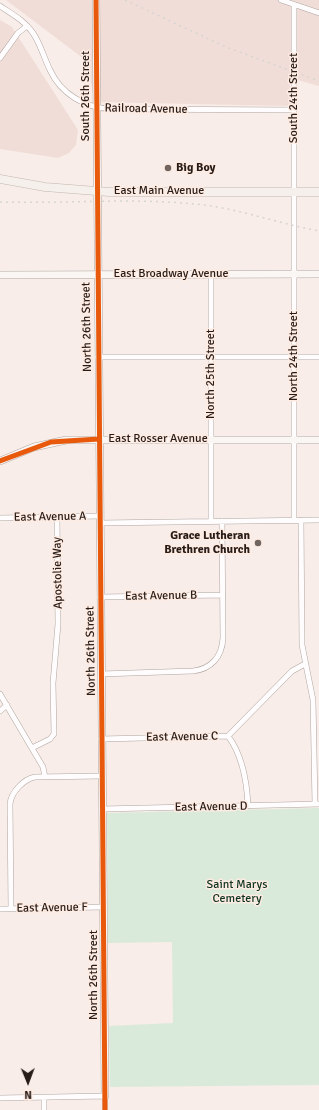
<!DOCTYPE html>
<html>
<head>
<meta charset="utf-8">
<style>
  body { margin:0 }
  #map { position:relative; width:319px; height:1110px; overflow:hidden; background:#f8ede8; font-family:Signika,sans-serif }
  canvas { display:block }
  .north { position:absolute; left:8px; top:1062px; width:40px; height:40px; -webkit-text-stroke:3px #feebe2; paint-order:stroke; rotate:179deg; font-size:11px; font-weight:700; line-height:16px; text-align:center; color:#271c17 }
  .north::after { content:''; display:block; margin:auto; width:14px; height:18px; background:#271c17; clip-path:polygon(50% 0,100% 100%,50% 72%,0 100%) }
</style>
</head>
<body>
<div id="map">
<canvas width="319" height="1110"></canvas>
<div class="north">N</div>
</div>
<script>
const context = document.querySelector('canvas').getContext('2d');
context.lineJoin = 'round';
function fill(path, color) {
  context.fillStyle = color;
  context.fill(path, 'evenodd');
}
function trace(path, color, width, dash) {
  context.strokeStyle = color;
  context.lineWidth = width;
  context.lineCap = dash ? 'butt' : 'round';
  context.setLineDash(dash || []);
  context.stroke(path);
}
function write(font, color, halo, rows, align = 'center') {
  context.font = font + ' Signika,sans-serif';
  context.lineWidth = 3;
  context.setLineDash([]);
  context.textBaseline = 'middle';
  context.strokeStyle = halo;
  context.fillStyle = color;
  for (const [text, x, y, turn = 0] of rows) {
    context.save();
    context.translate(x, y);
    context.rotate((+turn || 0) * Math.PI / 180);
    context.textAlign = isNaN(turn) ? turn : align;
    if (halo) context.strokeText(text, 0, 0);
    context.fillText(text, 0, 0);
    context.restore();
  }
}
fill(new Path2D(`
  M6,0h313v86l-29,-8v28l-196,-4 -6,-40z
  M0,20l12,7 66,103 -2,15 -7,8 -11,5 -58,-9z`), '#f1ddd8');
fill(new Path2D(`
  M319,808v277l-209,2 -1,-61 64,-3 -1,-81 -64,1 -1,-130z`), '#d9eada');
const street = new Path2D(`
  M281,0l38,13
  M294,5v515
  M0,6c12,8 25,15 33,27 8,12 11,25 17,37 11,24 35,38 61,39l183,1
  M0,58l18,-25 9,-7
  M211,274v248
  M98,357h221
  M0,518l100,-2
  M301,520l1,125 11,55 2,104
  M100,523l219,-3
  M100,597l123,-2
  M101,674l92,-3c18,-2 29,-14 30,-33l-1,-117
  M0,694l43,73 2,10
  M0,711l7,-6
  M228,736c15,20 19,46 20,70
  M101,739l127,-3 64,-65 13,-7
  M32,748l18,-9 4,-5 -1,-51 5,-59 -1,-107
  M102,809l217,-5
  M0,909l103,-2
  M11,909l-1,-105c1,-12 14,-25 25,-27l67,-1
  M44,1097v13
  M0,1098l105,-2v14`);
const secondary = new Path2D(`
  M96,0l9,1096
  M0,275l319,-1
  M0,461l34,-14 32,-7h253`);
const primary = new Path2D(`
  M0,179l45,8 64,5h210`);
trace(street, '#afa5a0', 6);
trace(secondary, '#afa5a0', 8);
trace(primary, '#c3b6ae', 9);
trace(street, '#fefcfc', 5);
trace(secondary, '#faf6f4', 7);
trace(primary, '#f5f0ec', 8);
trace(new Path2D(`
  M125,0l101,47 93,34
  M0,202c68,2 136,-5 204,3 39,5 76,19 115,26`), '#d7d4d2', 1.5, [2, 4]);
trace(new Path2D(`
  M96,0l9,1110
  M0,461l51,-19 48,-3`), '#e8590c', 5);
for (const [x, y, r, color] of [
  [168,168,4,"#706560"],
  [258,543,4,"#706560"]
]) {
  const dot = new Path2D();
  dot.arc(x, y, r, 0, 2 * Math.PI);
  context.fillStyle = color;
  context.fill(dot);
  trace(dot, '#feebe2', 1.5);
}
write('12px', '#271c17', '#feebe2', [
  ["South 26th Street",86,96,-90],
  ["South 24th Street",294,98,-90],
  ["Railroad Avenue",146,109,1],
  ["East Main Avenue",159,191],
  ["East Broadway Avenue",171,274],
  ["North 26th Street",87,327,-91],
  ["North 24th Street",294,356,-90],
  ["North 25th Street",211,374,-90],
  ["East Rosser Avenue",158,439],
  ["East Avenue A",50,517,-1],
  ["Apostolie Way",58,573,-91],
  ["East Avenue B",161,596,-1],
  ["North 26th Street",91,651,-91],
  ["East Avenue C",182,737,-1],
  ["East Avenue D",211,807,-1],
  ["East Avenue F",52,908,-1],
  ["North 26th Street",94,975,-90]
]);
write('bold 12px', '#271c17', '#feebe2', [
  ["Big Boy",176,168],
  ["Grace Lutheran",250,536,"right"],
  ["Brethren Church",250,550,"right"]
], 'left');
write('12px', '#0e3421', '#feebe2', [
  ["Saint Marys",237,885],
  ["Cemetery",237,899]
]);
</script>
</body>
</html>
